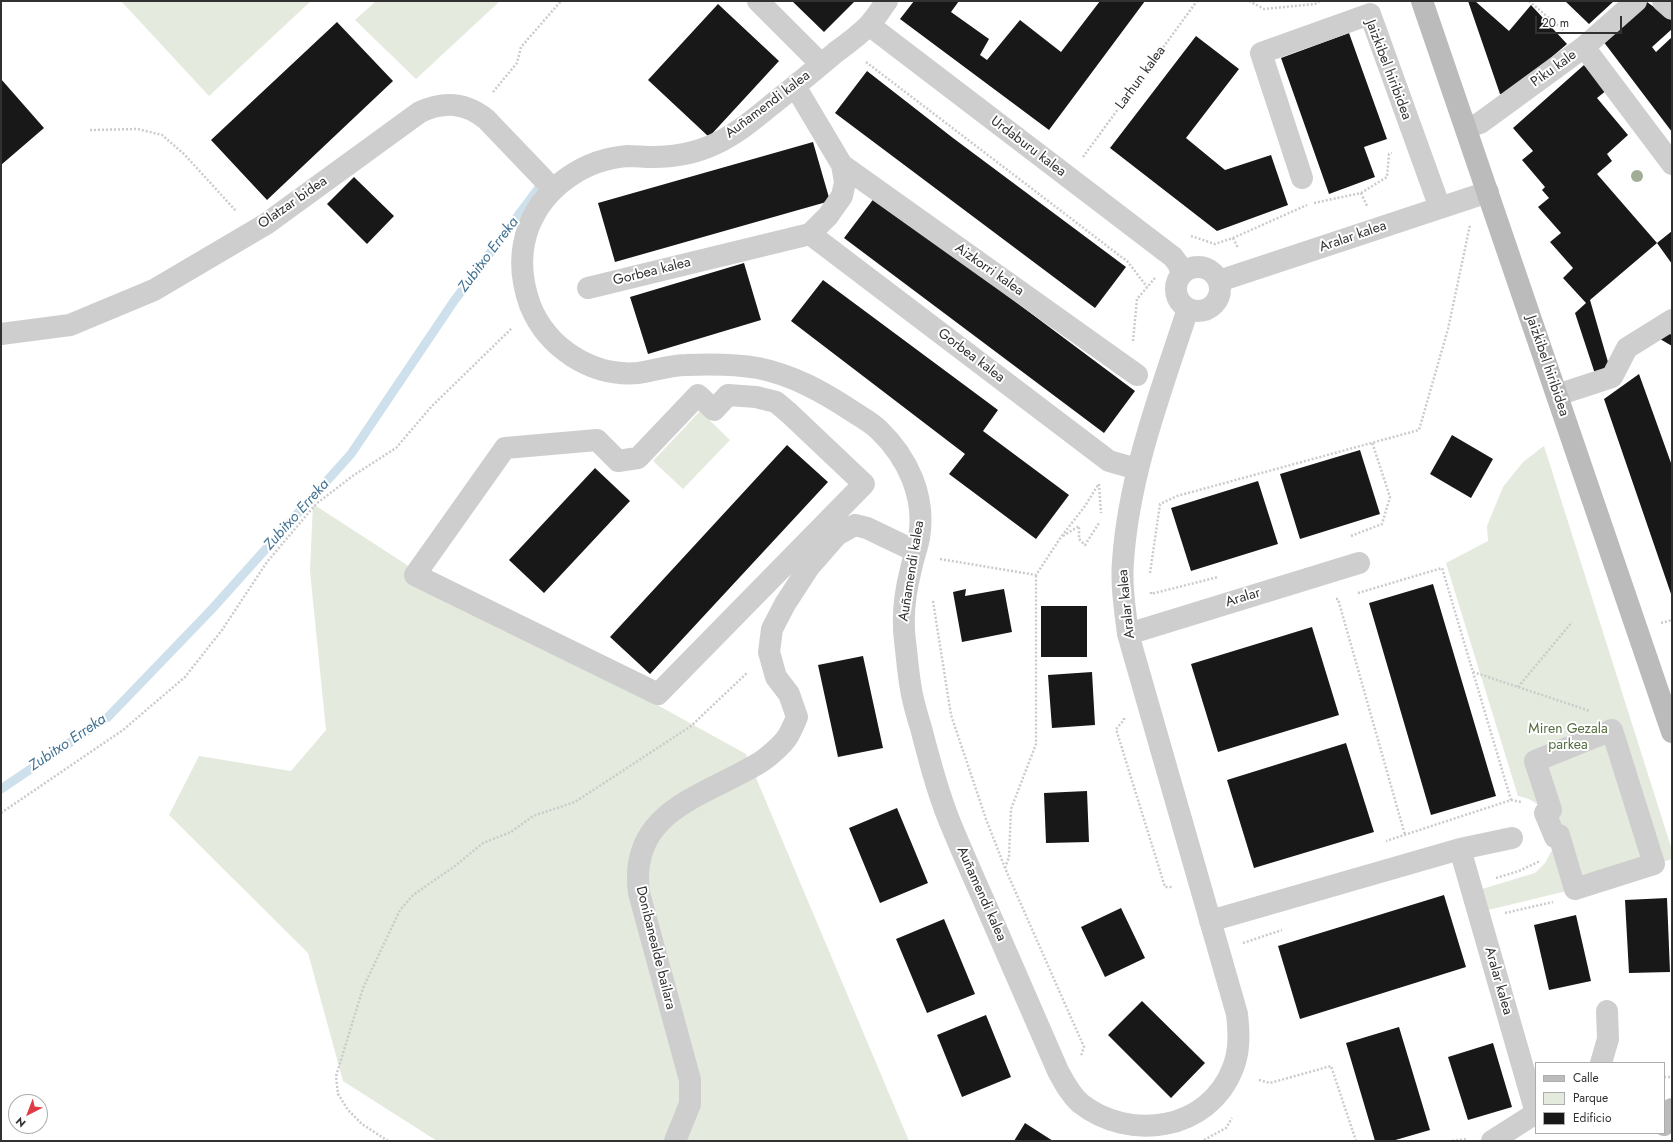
<!DOCTYPE html>
<html>
<head>
<meta charset="utf-8">
<style>
  body { margin:0 }
  #map { position:relative; width:1673px; height:1142px; overflow:hidden; background:#fff; font-family:Jost,sans-serif }
  canvas { display:block }
  .frame { position:absolute; inset:0; border:2px solid #313131; pointer-events:none }
  .legend { position:absolute; left:1535px; top:1062px; width:130px; height:72px; box-sizing:border-box; background:#fff; border:1px solid #adadad; margin:0; padding:5px 7px; list-style:none; font-size:12px; color:#313131 }
  .legend li { display:flex; align-items:center; gap:8px; height:20px }
  .legend b { width:20px; border:1px solid #adadad }
  .north { position:absolute; left:8px; top:1094px; width:40px; height:40px; box-sizing:border-box; background:#fff; border:1px solid #adadad; border-radius:50%; rotate:222deg; font-size:11px; font-weight:700; line-height:16px; text-align:center; color:#313131 }
  .north::after { content:''; display:block; margin:auto; width:14px; height:18px; background:#e03b45; clip-path:polygon(50% 0,100% 100%,50% 72%,0 100%) }
  .scale { position:absolute; left:1535px; top:16px; width:87px; height:18px; box-sizing:border-box; border:2px solid #313131; border-top:0; padding-left:5px; font-size:12px; line-height:14px; white-space:nowrap; color:#313131; -webkit-text-stroke:3px #fff; paint-order:stroke }
</style>
</head>
<body>
<div id="map">
<canvas width="1673" height="1142"></canvas>
<div class="frame"></div>
<ul class="legend">
<li><b style="height:5px;background:#bbb"></b>Calle</li>
<li><b style="height:11px;background:#e4eadd"></b>Parque</li>
<li><b style="height:11px;background:#181818"></b>Edificio</li>
</ul>
<div class="north">N</div>
<div class="scale">20 m</div>
</div>
<script>
const context = document.querySelector('canvas').getContext('2d');
context.lineJoin = 'round';
function fill(path, color) {
  context.fillStyle = color;
  context.fill(path, 'evenodd');
}
function trace(path, color, width, dash) {
  context.strokeStyle = color;
  context.lineWidth = width;
  context.lineCap = dash ? 'butt' : 'round';
  context.setLineDash(dash || []);
  context.stroke(path);
}
function write(font, color, halo, rows, align = 'center') {
  context.font = font + ' Jost,sans-serif';
  context.lineWidth = 4;
  context.setLineDash([]);
  context.textBaseline = 'middle';
  context.strokeStyle = halo;
  context.fillStyle = color;
  for (const [text, x, y, turn = 0] of rows) {
    context.save();
    context.translate(x, y);
    context.rotate((+turn || 0) * Math.PI / 180);
    context.textAlign = isNaN(turn) ? turn : align;
    if (halo) context.strokeText(text, 0, 0);
    context.fillText(text, 0, 0);
    context.restore();
  }
}
fill(new Path2D(`
  M121,1h190l-102,95z
  M376,1h124l-84,78 -61,-59z
  M700,411l30,29 -47,49 -30,-28z
  M1544,446l128,404v9l-97,30 -87,21 -6,-21 53,-16 10,-10 7,-13c-5,-26 -2,-48 -34,-54l-72,-233 42,-22 -1,-15 16,-39 20,-25z
  M313,504l114,74 319,176 163,387h-472l-94,-60 -35,-128 -139,-138 30,-59 92,15 35,-41 -16,-159z`), '#e4eadd');
trace(new Path2D(`
  M1,789l107,-72 104,-108 139,-155 103,-153 84,-112`), '#cee0ec', 9);
fill(new Path2D(`
  M792,1h63l-31,31z
  M914,1h45l-8,11 38,27 -9,16 7,5 33,-40 41,32 39,-51h45l-96,129 -149,-111z
  M1468,1h7l34,30 22,-26 36,39 -60,51 -7,-1z
  M1565,1h49l-25,23z
  M1647,2l25,18v9l-20,18 4,5 16,-15v95l-69,-91z
  M718,4l61,57 -70,76 -61,-57z
  M337,22l56,59 -126,119 -56,-60z
  M1349,33l38,106 -23,8 11,30 -46,17 -48,-136z
  M1196,36l43,33 -53,69 39,32 46,-15 17,50 -71,26 -107,-83z
  M1584,65l23,25 -10,8 31,37 -21,19 5,7 -15,13 60,69 -67,57 20,69 -13,11 -22,-67 11,-10 -23,-25 10,-10 -23,-26 11,-9 -23,-26 11,-9 -7,-8 3,-3 -23,-27 11,-9 -20,-23z
  M867,71l86,67 173,129 -31,41 -260,-195z
  M1,79l43,49 -43,37z
  M813,142l17,59 -215,61 -17,-59z
  M354,177l40,39 -27,28 -40,-40z
  M875,197l260,194 -31,42 -260,-195z
  M1672,231v33l-15,-21z
  M744,263l17,57 -113,34 -18,-57z
  M823,280l175,130 -15,21 86,64 -33,44 -87,-65 16,-20 -174,-133z
  M1666,332l6,3v11l-12,-7z
  M1639,374l32,89 1,-1v132h-1l-67,-195z
  M1452,435l41,24 -22,39 -41,-24z
  M787,445l41,37 -178,192 -40,-37z
  M1360,450l20,64 -80,25 -20,-65z
  M595,468l35,33 -86,92 -35,-33z
  M1258,481l20,63 -87,27 -20,-63z
  M1433,584l63,212 -65,19 -62,-212z
  M966,589l-1,7 39,-7 8,43 -50,10 -9,-50z
  M1041,606h46v51h-46z
  M1312,627l27,88 -121,37 -27,-88z
  M863,656l20,92 -45,9 -20,-92z
  M1092,672l3,53 -43,3 -4,-53z
  M1346,743l28,89 -120,36 -27,-88z
  M1087,791l2,51 -43,1 -2,-50z
  M897,808l31,75 -48,20 -31,-75z
  M1444,895l22,72 -166,52 -22,-73z
  M1667,898l3,74 -41,1 -4,-73z
  M1121,908l24,50 -40,19 -24,-50z
  M1576,915l15,66 -42,9 -15,-65z
  M944,919l31,75 -48,19 -31,-74z
  M1142,1001l63,62 -34,35 -63,-63z
  M986,1015l25,62 -49,20 -25,-62z
  M1399,1027l31,103 -38,11h-17l-29,-98z
  M1493,1043l19,64 -44,13 -20,-63z
  M1025,1123l28,18h-39z`), '#181818');
trace(new Path2D(`
  M1249,1l15,8 51,-5 5,-3
  M1529,1l34,29
  M866,62l262,200 19,25
  M493,92l24,-29 4,-16 40,-46
  M90,130l48,-1 24,6 22,19 52,57
  M1083,157l114,-156
  M1361,193l6,13
  M1314,203l47,-10 26,-16 2,-23 3,-1
  M1191,236l24,8 18,-6 74,-33
  M1233,238l5,10
  M1133,341l4,-42 18,-21
  M1099,484l2,29
  M1063,536l16,-10v13l6,6 14,-22
  M1351,536l31,-12 8,-27 -18,-55
  M940,559l96,16 25,-38 24,-31 13,-21
  M1150,573l10,-69 17,-8 242,-66 29,-101 22,-104
  M1151,592v2l67,-17
  M1358,593l84,-25 69,232 -125,41
  M1336,599h2l67,236
  M933,601l18,114 35,104 19,49 79,179 -3,9
  M1661,623l11,-3
  M1473,672l117,39
  M1518,687l54,-65
  M1124,718v2l-8,9 49,158h8
  M1511,800l10,2
  M1,813l122,-83 62,-53 37,-47 45,-68 49,-58 38,-29 42,-27 35,-41 81,-79
  M1005,868l4,-11 2,-48 25,-65v-169
  M1496,878l23,-7 21,-10
  M1505,913l48,-11
  M1243,943l39,-13
  M1664,1077h8
  M1259,1080l11,3 61,-17 25,75
  M1204,1140l22,-12 6,-10
  M388,1141l-26,-17 -14,-14 -10,-16 -2,-18 27,-88 37,-78 13,-15 42,-29 28,-23 28,-11 22,-16 42,-14 116,-76 57,-54
  M1452,1141l15,-2`), '#cbcbcb', 2.5, [2, 2]);
trace(new Path2D(`
  M758,1l63,63
  M887,1c-6,8 -12,18 -19,25 -10,10 -21,18 -32,26 -18,15 -37,31 -56,46 -20,16 -41,35 -65,46 -19,9 -41,13 -63,13 -8,0 -16,-1 -24,-1 -43,3 -83,30 -99,70 -10,26 -8,54 1,79 17,43 62,72 108,68 16,-2 32,-8 48,-8 23,-1 49,-1 72,3 35,7 65,24 94,43 9,6 19,11 27,19 29,28 47,67 40,108 -2,10 -6,21 -8,31 -6,23 -9,48 -6,72 2,16 3,32 6,48 2,13 6,26 10,39 8,31 16,62 28,92 11,27 23,54 35,81 25,57 49,113 74,170 6,11 12,23 22,32 49,39 129,28 153,-35 7,-18 6,-36 4,-54l-109,-380c-3,-24 -7,-49 -5,-73 6,-87 38,-170 65,-252
  M1663,1l9,8
  M869,25l304,232 6,8 2,9
  M1584,47l88,117
  M1466,128l14,-5 104,-76 52,-46
  M842,165l295,210
  M1302,178l-41,-125 109,-39 70,194
  M810,234l299,227 28,8
  M1176 289a22 22 0 1 1 44 0a22 22 0 1 1-44 0Z
  M1219,281l269,-89
  M588,288l222,-54 18,-18 14,-20 3,-14 -3,-17 -47,-79
  M1,334l69,-9 84,-35 112,-66 154,-112c24,-11 45,-10 66,7l67,70
  M698,395l16,15 14,-15 28,2 20,5 13,11 75,71 -206,210 -243,-119 90,-127 92,-8 21,21 20,-3z
  M1557,395l55,-18 15,-29 45,-28
  M1128,634l231,-71
  M1612,730l42,134 -79,25 -16,-54 -4,2 -10,-24 6,-3 -16,-49z
  M1460,849l76,264
  M1210,921l250,-72 52,-11
  M1601,1063l7,-24 -1,-28
  M675,1141l15,-37v-24l-51,-187c-11,-82 64,-96 120,-130 7,-4 22,-17 27,-24 5,-7 8,-15 11,-22l-8,-23 -13,-17 -7,-25 3,-23 13,-25 24,-37 28,-32 18,-10 12,3 48,23
  M1492,1141l44,-28`), '#cecece', 22);
trace(new Path2D(`
  M1422,1l250,731
  M1664,1125l8,-16`), '#bbb', 22);
context.fillStyle = '#a1ae95';
for (const [x, y] of [
  [1637,176]
]) {
  context.beginPath();
  context.arc(x, y, 6, 0, 2 * Math.PI);
  context.fill();
}
write('14px', '#313131', '#fff', [
  ["Piku kale",1554,69,-36],
  ["Jaizkibel hiribidea",1388,70,69],
  ["Larhun kalea",1141,78,-54],
  ["Auñamendi kalea",768,105,-37],
  ["Urdaburu kalea",1028,147,37],
  ["Olatzar bidea",293,203,-35],
  ["Aralar kalea",1353,237,-19],
  ["Aizkorri kalea",989,270,35],
  ["Gorbea kalea",652,272,-14],
  ["Gorbea kalea",971,356,37],
  ["Jaizkibel hiribidea",1547,366,71],
  ["Auñamendi kalea",912,571,-81],
  ["Aralar",1243,598,-17],
  ["Aralar kalea",1127,604,-96],
  ["Auñamendi kalea",981,894,66],
  ["Donibanealde bailara",655,948,76],
  ["Aralar kalea",1498,981,74]
]);
write('14px', '#546c3f', '#fff', [
  ["Miren Gezala",1568,730],
  ["parkea",1568,746]
]);
write('italic 15px', '#417192', '#fff', [
  ["Zubitxo Erreka",489,255,-53],
  ["Zubitxo Erreka",297,515,-48],
  ["Zubitxo Erreka",68,743,-34]
]);
</script>
</body>
</html>
